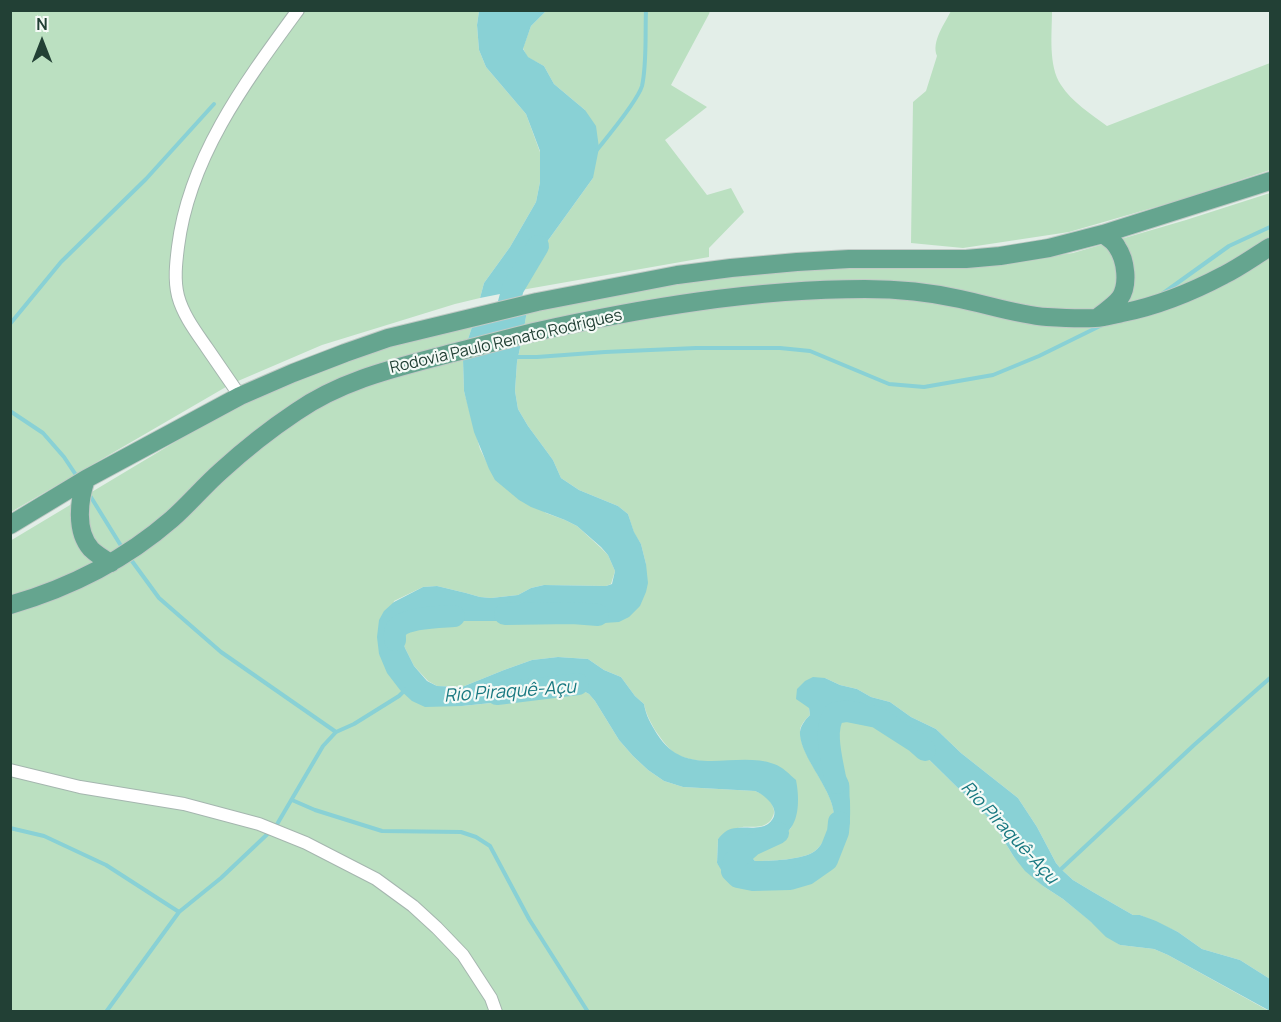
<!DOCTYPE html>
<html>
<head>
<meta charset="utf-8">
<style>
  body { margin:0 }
  #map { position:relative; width:1281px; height:1022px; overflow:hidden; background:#e3eee8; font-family:Manrope,sans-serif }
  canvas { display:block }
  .frame { position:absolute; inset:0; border:12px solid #224035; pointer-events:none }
  .north { position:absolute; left:12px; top:12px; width:60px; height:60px; -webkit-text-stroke:4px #f4faf6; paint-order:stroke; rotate:0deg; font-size:16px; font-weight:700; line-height:24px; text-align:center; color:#224035 }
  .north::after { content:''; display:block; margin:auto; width:21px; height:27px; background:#224035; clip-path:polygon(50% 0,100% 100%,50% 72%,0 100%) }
</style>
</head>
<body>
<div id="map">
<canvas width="1281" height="1022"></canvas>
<div class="frame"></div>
<div class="north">N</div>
</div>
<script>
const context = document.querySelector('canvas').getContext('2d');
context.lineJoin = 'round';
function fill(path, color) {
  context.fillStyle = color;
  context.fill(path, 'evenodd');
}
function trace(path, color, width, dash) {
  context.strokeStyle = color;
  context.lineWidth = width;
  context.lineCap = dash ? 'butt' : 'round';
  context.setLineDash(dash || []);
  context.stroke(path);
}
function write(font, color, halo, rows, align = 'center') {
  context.font = font + ' Manrope,sans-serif';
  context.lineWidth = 4.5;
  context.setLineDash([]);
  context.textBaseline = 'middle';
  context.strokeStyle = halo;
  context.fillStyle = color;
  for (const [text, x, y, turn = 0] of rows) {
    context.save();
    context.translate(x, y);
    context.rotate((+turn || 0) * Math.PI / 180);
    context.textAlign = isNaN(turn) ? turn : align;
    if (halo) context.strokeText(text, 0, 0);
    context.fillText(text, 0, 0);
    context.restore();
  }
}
fill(new Path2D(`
  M11,11h468l-2,14 2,25 7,17 40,47 14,38v30l-4,20 -26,45 -26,36 -4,15 -25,6 -133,41 -91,39 -220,128z
  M546,11h164l-1,3 -38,71 36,22 -42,33 42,55 24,-7 13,24 -35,36v9l-199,35 11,-18 23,-28 49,-68 -8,-68 -31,-26 -10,-18 -17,-9 -4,-9 8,-22z
  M951,11h101c0,22 -4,55 9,74 11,17 30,29 46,41l163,-63v107l-90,30 -111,32 -106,16 -52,-5 2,-141 13,-11 11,-35c-6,-14 8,-33 14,-45z
  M1270,193v786l-30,-19 -38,-11 -24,-17 -38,-17h-7l-40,-23 -20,-12 -12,-11 -5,-6 -19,-36 -19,-29 -57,-45 -25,-24 -25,-12 -21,-15 -19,-5 -14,-8 -17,-4 -15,-7 -16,30 1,7c-4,4 -9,9 -10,15 0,3 1,7 1,9 6,31 54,72 23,102 -3,3 -6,8 -9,10 -11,9 -46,10 -60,10l-9,-10 2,-5 27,-3 16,-15 7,-28 -42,-39c-24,0 -63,5 -83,-9 -7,-6 -13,-15 -18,-22 -5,-9 -9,-16 -11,-26l-9,-8 -14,-19 -17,-7 -16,-11 -30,-2 -26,3 -28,10 -42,17 -25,-1 -9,-5 -14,-15 -9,-18 -3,-11 5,-12 9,-6 7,-1 50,3h33l17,-3 18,-7 10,-1 10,1 28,11 57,-58 -5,-20 -7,-11 -6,-19 -10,-8 -39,-16 -18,-12 -8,-18 -25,-34 -10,-17 -3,-18 2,-29 6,-28 4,-23 205,-37 166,-10 66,5 109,-16 113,-33z
  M474,321l-9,27 -2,12 1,31 16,58 8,16 58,48 19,7 12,6 23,21 8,8 7,16 -4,13 -5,2 -62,-1 -13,3 -13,7 -27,3 -11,-1 -14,-4 -29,-7 -14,1 -29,14 -15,53 83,52 39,-4 25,-12 17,-2h35l11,6 6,7 24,39 14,16 15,14 16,11 19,6 72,4c8,3 15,7 18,16 2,5 1,8 -2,13 -10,12 -25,3 -36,9 -6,2 -12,7 -17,10l-1,24 9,11c51,2 92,3 122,-45l-27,-93 1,-5 20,-17 8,-3 10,-2 39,21 62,61 12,10 20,22 21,34 29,29 20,13 57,46 34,4 14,6 101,56h-1258l-1,-470 195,-117 70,-35 73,-30z`), '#bbe0c1');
fill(new Path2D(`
  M479,11h67l-15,15 -8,23 5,8 16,9 10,18 31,26 11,16 3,22 -6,30 -49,68 -23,28 -11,18 -30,6 4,-15 26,-36 26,-45 4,-20v-31l-14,-37 -40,-47 -7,-17 -2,-25z
  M527,311l-4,23 -6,28 -2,29 3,18 10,17 25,34 8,18 18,12 39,16 10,8 6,18 7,12 5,20 2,19 -2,9 -6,14 -11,11 -10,5 -15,1 -15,-1 -28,-11 -10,-1 -10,1 -18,7 -17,3h-46l-37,-3 -7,1 -9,6 -5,12 3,11 9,18 13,15 10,5 25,1 42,-17 28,-10 26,-3 30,2 16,11 17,7 14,19 9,8c2,12 7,20 13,30 29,46 77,16 117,30 9,3 15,10 22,16 3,15 4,37 -6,49 -4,5 -7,6 -9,12l-6,2 -27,4 -2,4 9,10c14,0 49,-1 60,-10 3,-2 6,-7 9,-10 32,-32 -21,-73 -24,-106 -1,-8 5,-15 10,-20l-1,-7 -13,-9 1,-10 8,-8 8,-4 12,1 15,7 17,4 14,8 19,5 21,15 25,12 25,24 57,45 19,29 19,36 5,6 12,11 20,12 40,23h7l16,6 22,11 24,17 38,11 30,19v32l-102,-56 -14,-6 -34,-4 -14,-8 -15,-15 -28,-23 -20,-13 -18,-15 -11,-14 -21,-34 -20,-22 -12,-10 -62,-61 -39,-21 -10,2 -8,3 -20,17c-2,20 21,33 27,52 1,5 0,12 1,18 0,8 1,20 -2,28 -2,6 -8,13 -13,18 -24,24 -52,28 -84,28 -9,0 -19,0 -28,-2l-6,-10 1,-24c2,-2 4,-5 7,-7 13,-9 31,0 43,-8 16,-12 -1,-28 -13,-33l-72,-4 -19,-6 -16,-11 -15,-14 -14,-16 -24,-39 -6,-7 -11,-6h-35l-17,2 -25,12 -39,4 -37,1 -13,-6 -12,-11 -13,-17 -8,-19 -2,-17 2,-17 5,-9 10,-9 29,-15 14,-1 29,7 14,4 11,1 27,-3 13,-7 13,-3 62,1 6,-2 3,-13 -7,-16 -7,-8 -24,-21 -12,-6 -34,-13 -12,-7 -24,-20 -6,-11 -15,-37 -10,-41 -1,-31 2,-12 9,-27z`), '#89d1d5');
trace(new Path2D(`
  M596,151c12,-15 41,-49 46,-65 5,-22 3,-53 4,-76
  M1162,294l67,-48 41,-19
  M10,324l51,-62 85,-83 68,-75
  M514,357h23l68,-5 91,-4h84l30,3 79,33 35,3 69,-12 46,-19 63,-31
  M10,411l33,22 21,24 14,21
  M89,494l34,55
  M129,557l30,41 62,54 115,80
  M292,800l23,10 67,21 79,1 15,5 14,9 39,73 59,93
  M10,828l34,8 62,29 73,47
  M1059,871l135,-126 76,-67
  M106,1012l73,-100 42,-34 55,-52 47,-80 13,-14 18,-8 45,-28 7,-7`), '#89d1d5', 4);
trace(new Path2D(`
  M502,328l11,-40 25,-42
  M505,614l67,-1 26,2
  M395,640c0,-5 -1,-10 3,-13 11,-10 42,-10 56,-11
  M497,694l81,-10
  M836,783c-3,-19 -14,-54 -1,-70l12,-2 30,6 39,25 9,8
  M778,833l-26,12 -18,16 -2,10 6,6 15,3 37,-1 17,-5 20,-14 11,-28 1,-10`), '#89d1d5', 22);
const street = new Path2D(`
  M240,396c-11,-16 -22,-32 -33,-48 -11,-16 -24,-33 -29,-52 -4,-16 -2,-33 0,-49 11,-90 68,-166 120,-237
  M10,770l70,17 104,17 75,20 47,19 70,36 37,27 24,22 26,27 28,43 5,14`);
const primary = new Path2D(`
  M1098,317c7,-6 16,-11 22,-19 9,-13 6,-38 -3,-51 -3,-6 -9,-9 -14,-13
  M86,479c-7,21 -11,52 5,70 6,6 13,10 20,14
  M10,525l76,-46 154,-83 53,-23 52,-20 43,-15 149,-36 140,-27 54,-7 66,-6 52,-3h117l34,-3 49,-8 54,-14 167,-53
  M10,605c59,-17 116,-46 162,-86 17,-15 32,-33 49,-48 23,-21 48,-41 75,-59 46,-32 99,-44 152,-58 29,-7 57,-15 86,-22 108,-24 220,-43 331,-43 32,0 64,3 95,10 29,6 58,16 87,18 15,1 32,2 48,1 9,0 18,-3 27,-5 35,-7 70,-21 102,-38 16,-8 31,-19 46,-28`);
trace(street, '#a5b6af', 14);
trace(primary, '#c1cac6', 20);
trace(street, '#fff', 12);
trace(primary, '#65a58f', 18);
write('16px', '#224035', '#f4faf6', [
  ["Rodovia Paulo Renato Rodrigues",506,342,-13]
]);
write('italic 18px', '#187880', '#f4faf6', [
  ["Rio Piraquê-Açu",510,692,-4],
  ["Rio Piraquê-Açu",1009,833,47]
]);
</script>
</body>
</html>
